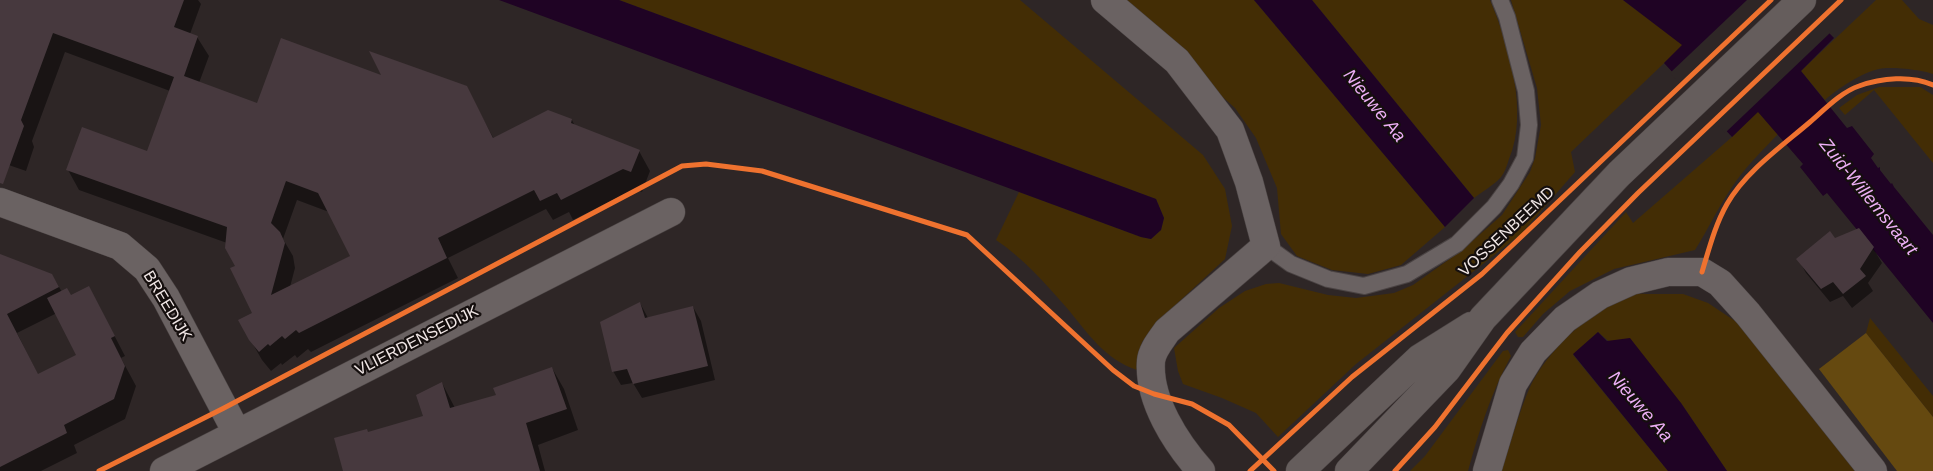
<!DOCTYPE html>
<html>
<head>
<meta charset="utf-8">
<style>
  body { margin:0 }
  canvas { display:block; background:#2e2626 }
</style>
</head>
<body>
<canvas width="1933" height="471"></canvas>
<script>
const context = document.querySelector('canvas').getContext('2d');
context.lineJoin = 'round';
function fill(path, color) {
  context.fillStyle = color;
  context.fill(path, 'evenodd');
}
function trace(path, color, width, dash) {
  context.strokeStyle = color;
  context.lineWidth = width;
  context.lineCap = dash ? 'butt' : 'round';
  context.setLineDash(dash || []);
  context.stroke(path);
}
function write(font, color, halo, rows, align = 'center') {
  context.font = font + ' Helvetica,sans-serif';
  context.lineWidth = 4.5;
  context.setLineDash([]);
  context.textBaseline = 'middle';
  context.strokeStyle = halo;
  context.fillStyle = color;
  for (const [text, x, y, turn = 0] of rows) {
    context.save();
    context.translate(x, y);
    context.rotate((+turn || 0) * Math.PI / 180);
    context.textAlign = isNaN(turn) ? turn : align;
    if (halo) context.strokeText(text, 0, 0);
    context.fillText(text, 0, 0);
    context.restore();
  }
}
fill(new Path2D(`
  M619,0h401l183,155 22,34 7,37 -7,33 -67,62 -16,21 -5,28c-33,-11 -49,-37 -71,-63 -21,-24 -43,-49 -70,-67l23,-48 122,45 10,2 10,-9 3,-12 -8,-19z
  M1108,0h146l191,227 -44,38 -33,9 -36,-4 -35,-14 -16,-22 -4,-46 -21,-50 -21,-30 -38,-34z
  M1312,0h178c19,45 39,113 19,159 -2,6 -4,13 -8,18 -7,8 -18,14 -27,21z
  M1511,0h112l60,45 -112,107 4,20 -54,62 -165,130 -78,73 -22,-24 -34,-15 -39,-14 -5,-13 -4,-23 45,-40 26,-17 21,-7 13,-1 49,12 28,3 38,-5 19,-8 48,-34 41,-36 28,-43 5,-14 6,-33 -4,-37z
  M1876,0h26l17,19 14,6v49c-10,-4 -43,-8 -54,-5 -16,3 -42,20 -54,31l-24,-29z
  M1879,87h41l13,8v68l-59,-73 -29,25 -6,-7 18,-13z
  M1758,111l20,23c-16,17 -33,33 -46,53 -14,20 -24,43 -37,63l-81,19 -44,22 -27,23 -20,23h-5l-3,-5 111,-120 7,11 99,-86z
  M1653,294h30l25,9 33,22 114,146h-128l-46,-68 -83,-71 -25,23 95,116h-167c10,-27 17,-57 29,-84 15,-33 64,-82 100,-92 7,-2 15,-1 23,-1z
  M1870,318l63,78v21l-67,-84z
  M1508,350l3,6c-20,37 -32,75 -43,115h-58l15,-15 78,-105z`), '#432d05');
fill(new Path2D(`
  M1866,333l67,84v54h-36l-78,-102z`), '#654910');
fill(new Path2D(`
  M499,0h120l537,199 8,19 -3,12 -10,9 -10,-2z
  M1254,0h58l162,198 -29,29z
  M1623,0h174l37,38 -33,33 46,57 5,-2 22,28 -3,4 7,10 2,-1v3l11,14 1,-1 2,4 39,48v88l-106,-130 -4,3 -23,-29 3,-3 -45,-52 -26,25 -68,-74 18,-18z
  M1598,332l9,9 23,-3 51,65 46,68h-59l-95,-117z`), '#1f0324');
fill(new Path2D(`
  M1747,0h53l31,32 -106,101 -55,-60z`), '#2e2626');
fill(new Path2D(`
  M0,0h198l3,4 -11,30 7,3 12,19 -10,27 58,21 127,-26 82,9 28,52 78,-19 3,6 64,25 11,20 -8,21 -7,-3 -62,31 -4,-8 -16,8 -7,-11 -98,49 10,20 -147,74 -3,-3 -11,9 -2,-3 -13,10 -1,-2 -10,8 -9,-11 -12,-21 4,-25 -27,-71 -148,-53 -11,-20 80,-17 22,-62 -105,-39 -33,89 2,6 -8,24 -26,-9zM297,200l32,12 22,44 -61,31 5,-19 -2,-12 -10,-17z
  M1859,229l14,19 9,15 -14,20 5,8 -21,17 -9,-12 -13,6 -24,-29 -8,-14 37,-20z
  M0,256l52,19 10,17 9,4 18,-9 36,69 -4,2 15,28 -11,33 -51,26 3,8 -36,18h-41zM57,313l21,42 -40,20 -21,-42z
  M640,303l8,15 45,-11 8,14 14,59 -73,18 -9,-15 -12,2 -8,-14z
  M552,368l12,21 14,41 -40,15 7,26h-201l24,-38 57,-16 17,-34 13,25 43,-12z`), '#0007');
fill(new Path2D(`
  M0,0h184l-10,27 24,9 -14,40 73,27 24,-65 100,37 -12,-24 98,35 26,52 55,-28 24,9 -1,4 69,27 -9,22 -8,-3 -62,31 -4,-7 -17,8 -6,-11 -96,48 9,20 -148,75 -3,-3 -11,9 -3,-3 -12,10 -2,-2 -9,8 -10,-12 -11,-20 14,-7 -22,-45 5,-2 -10,-18 2,-21 -161,-57 16,-43 65,24 27,-74 -121,-44 -32,87 3,6 -21,58 -3,-1zM286,181l32,12 32,63 -79,39 14,-52 -5,-11 -9,-9z
  M1859,228l15,19 -14,22 6,7 -23,18 -10,-12 -12,7 -25,-30 34,-28 5,7z
  M0,254l52,20 7,13 -52,27 31,60 38,-19 -29,-57 20,-10 4,7 18,-9 26,50 -4,2 14,28 -11,33 -50,26 3,8 -67,34z
  M640,302l5,16 48,-12 15,60 -75,18 -6,-15 -15,3 -12,-50z
  M552,367l15,42 -41,14 14,48h-197l-9,-33 33,-9 1,3 55,-16 -7,-21 26,-13 8,26 46,-13 -3,-7z`), '#47393e');
const service = new Path2D(`
  M1266,246l25,18 37,15 36,7 43,-12 50,-30 37,-37 17,-23 14,-26 4,-33 -3,-34 -19,-74 -7,-17`);
const minor = new Path2D(`
  M1105,0l72,61 53,69 19,52 17,64 -99,85c-6,9 -15,19 -16,30 -3,39 25,82 50,110
  M0,202l120,44 27,23 19,29 71,135
  M164,471l507,-259
  M1487,471l26,-87 20,-32 32,-33 35,-24 31,-14 37,-9h34l18,11 28,31 125,157`);
const secondary = new Path2D(`
  M1300,471l120,-113 51,-32
  M1349,471l98,-102 36,-51 136,-144 183,-174`);
trace(service, '#4a4343', 18);
trace(minor, '#4a4343', 29);
trace(secondary, '#4a4343', 29);
trace(service, '#6a6262', 16);
trace(minor, '#6a6262', 28);
trace(secondary, '#655d5c', 28);
trace(new Path2D(`
  M1702,272c7,-23 13,-47 25,-68 18,-32 55,-58 83,-82 14,-12 31,-30 49,-36 22,-8 52,-11 74,-1
  M99,471l125,-63 458,-242 24,-2 56,7 205,64 146,135 21,16 20,8 38,10 37,21 45,46
  M1250,471l102,-94 130,-103 289,-274
  M1395,471l40,-44 72,-94 73,-81 58,-59 203,-193`), '#ef722f', 5);
write('16px', '#f1e7e6', '#150f0e', [
  ["VOSSENBEEMD",1507,232,-43],
  ["BREEDIJK",167,306,59],
  ["VLIERDENSEDIJK",417,341,-27]
]);
write('italic 18px', '#edaff6', '#150f0e', [
  ["Nieuwe Aa",1374,106,51],
  ["Zuid-Willemsvaart",1868,197,51],
  ["Nieuwe Aa",1640,407,49]
]);
</script>
</body>
</html>
